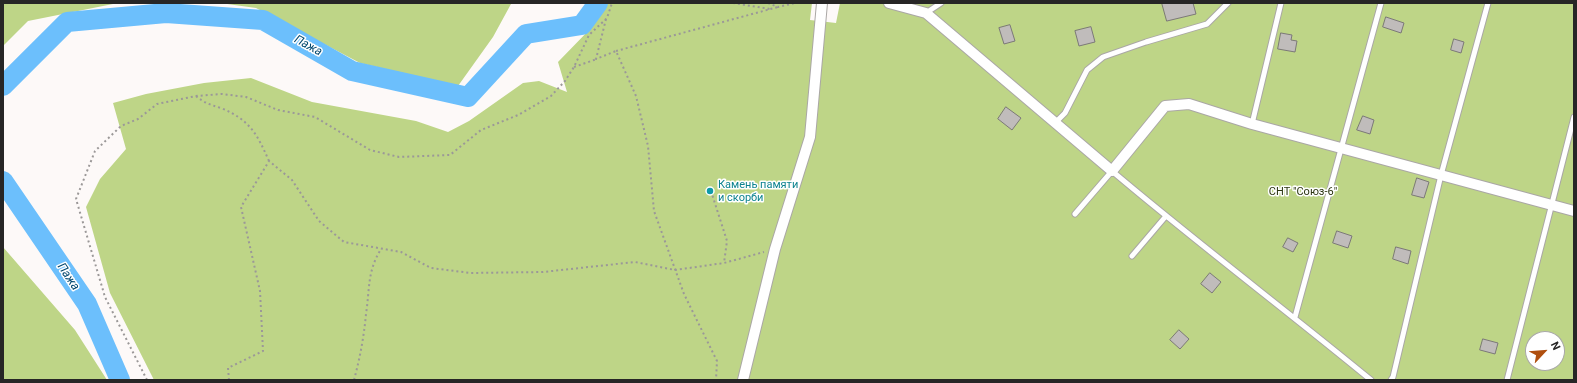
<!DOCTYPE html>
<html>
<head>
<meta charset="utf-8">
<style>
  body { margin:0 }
  #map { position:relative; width:1577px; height:383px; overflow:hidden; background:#fdf9f8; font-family:Roboto,sans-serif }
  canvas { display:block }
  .frame { position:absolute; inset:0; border:4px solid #272626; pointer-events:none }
  .north { position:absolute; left:1525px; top:331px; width:40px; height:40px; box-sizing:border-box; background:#fff; border:1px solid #a9a8a8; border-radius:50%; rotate:64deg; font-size:11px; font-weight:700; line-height:16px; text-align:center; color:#272626 }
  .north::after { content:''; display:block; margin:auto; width:14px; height:18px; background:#b04f0f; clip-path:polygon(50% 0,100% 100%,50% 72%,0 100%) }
</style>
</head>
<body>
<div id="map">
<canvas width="1577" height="383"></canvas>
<div class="frame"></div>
<div class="north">N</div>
</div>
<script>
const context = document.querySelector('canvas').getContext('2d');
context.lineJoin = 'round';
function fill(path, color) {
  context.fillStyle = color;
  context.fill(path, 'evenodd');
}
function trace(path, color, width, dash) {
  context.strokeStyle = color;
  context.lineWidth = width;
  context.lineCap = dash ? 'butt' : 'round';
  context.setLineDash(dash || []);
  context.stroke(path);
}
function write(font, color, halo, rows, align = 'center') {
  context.font = font + ' Roboto,sans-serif';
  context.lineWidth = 3;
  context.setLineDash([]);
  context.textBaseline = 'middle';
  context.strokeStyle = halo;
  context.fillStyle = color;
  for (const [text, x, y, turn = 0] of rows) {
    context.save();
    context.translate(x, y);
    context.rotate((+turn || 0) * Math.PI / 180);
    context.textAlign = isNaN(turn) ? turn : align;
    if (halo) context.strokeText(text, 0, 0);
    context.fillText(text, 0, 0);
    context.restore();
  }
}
fill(new Path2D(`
  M3,3h115l-90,18 -25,25z
  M220,3h302l-11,1 -18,33 -35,49 -98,-23 -104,-55z
  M599,3h213l-2,17 26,3 4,-20h734v377h-1420l-44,-87 -24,-86 14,-28 26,-30 -13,-46 33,-9 58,-11 47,-5 61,24 104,19 32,11 21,-11 54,-38 16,-2 28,11 -9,-30 34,-35zM1533,339h24v24h-24z
  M3,247l72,83 32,50h-104z`), '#bed587');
trace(new Path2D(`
  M3,86l64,-64 99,-9 97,7 89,51 116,26 58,-63 56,-9 16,-22
  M3,181l84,123 33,76`), '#6cbffc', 20);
const building = new Path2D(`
  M1162,3h31l3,11 -29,7z
  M1386,17l18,6 -3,10 -18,-6z
  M1010,25l5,16 -11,3 -5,-16z
  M1091,27l4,15 -16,4 -4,-15z
  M1281,33l11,2 -1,5 6,1 -2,11 -17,-3z
  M1454,39l10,3 -3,11 -10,-3z
  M1006,107l15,11 -9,12 -14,-11z
  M1363,116l11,4 -4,14 -13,-4z
  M1417,178l12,4 -5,16 -12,-3z
  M1337,231l15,5 -4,12 -15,-5z
  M1288,238l10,5 -5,9 -10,-5z
  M1396,247l15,4 -3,13 -15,-5z
  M1210,273l11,9 -9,11 -11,-9z
  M1179,330l10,9 -9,10 -10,-9z
  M1483,339l15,4 -3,11 -15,-4z`);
fill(building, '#c0bcbb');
trace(building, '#7c7978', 1);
const lane = new Path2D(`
  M926,13l15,-10
  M1055,123l10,-10 22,-43 16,-13 43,-15 61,-18 21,-21
  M1252,124l29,-121
  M1075,214l37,-43c85,72 174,139 259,209
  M1132,256l34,-40
  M1295,317l86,-314
  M1391,380l2,-3 48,-202 47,-172
  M1507,380l67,-263`);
const street = new Path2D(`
  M889,3l37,10 186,158 53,-65 24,-2 63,20 322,87
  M743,380l32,-131 35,-112 12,-134`);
trace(lane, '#aaa7a5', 7);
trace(street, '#aaa7a5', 12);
trace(new Path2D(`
  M733,3l37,6
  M768,3l10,4 17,-4
  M606,19l-10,40 20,-8 20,45 12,50 6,65 30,83 33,67 -1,19
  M616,51l162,-44
  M574,67l23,-8
  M196,96c8,7 15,9 25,12 29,12 36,26 48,53
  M711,191l16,50 -3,22
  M147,380l-42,-83 -29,-98 19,-48 26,-25 17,-7 19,-15 39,-8 26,-2 24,3 32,13 37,7 55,33 29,7 51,-2 31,-25 37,-15 33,-19 14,-15 9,-14 15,-32 18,-17 5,-15
  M229,380l-1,-12 35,-17 -3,-60 -19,-84 28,-46 23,19 27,41 25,21 57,10 30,16 40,5 72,-1 92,-10 40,8 49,-7 40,-11
  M354,380c6,-22 10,-44 12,-66 4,-26 1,-42 15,-65`), '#9b9898', 2, [2, 3]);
trace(lane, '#fff', 5);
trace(street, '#fff', 10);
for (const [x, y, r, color] of [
  [710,191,4,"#0f9aa8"]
]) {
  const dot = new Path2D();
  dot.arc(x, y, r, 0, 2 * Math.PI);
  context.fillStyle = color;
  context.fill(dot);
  trace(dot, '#fff', 1.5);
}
write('11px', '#0d838f', '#fff', [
  ["Камень памяти",718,185],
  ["и скорби",718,198]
], 'left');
write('11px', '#2b3510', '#fff', [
  ["СНТ \"Союз-6\"",1303,192]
]);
write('italic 12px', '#01466d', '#fff', [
  ["Пажа",308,46,29],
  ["Пажа",68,277,56]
]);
</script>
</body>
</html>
